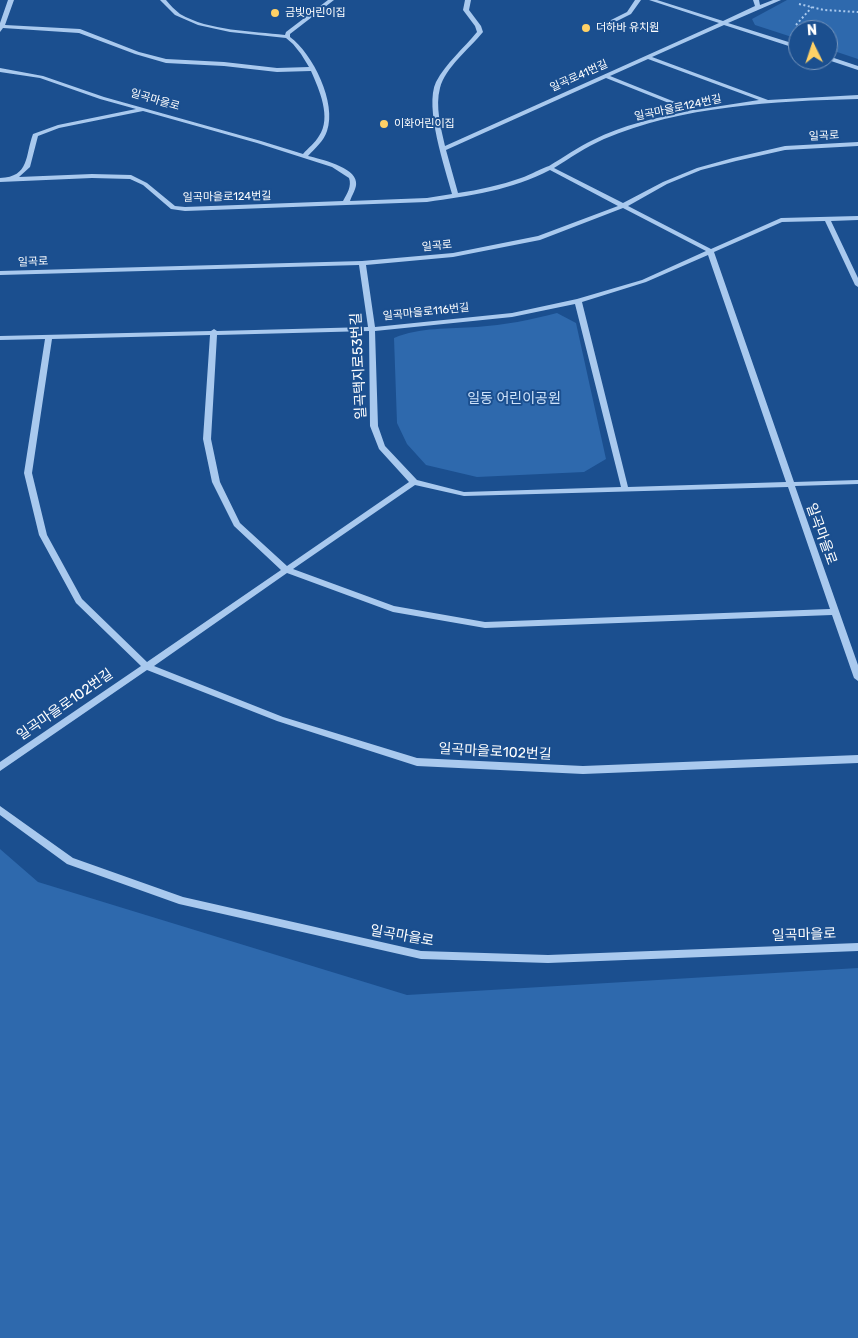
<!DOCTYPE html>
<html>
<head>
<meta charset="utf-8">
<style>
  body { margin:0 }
  #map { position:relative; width:858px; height:1338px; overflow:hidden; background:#1b4f8f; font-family:Rubik,sans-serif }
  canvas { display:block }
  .north { position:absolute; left:788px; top:20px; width:50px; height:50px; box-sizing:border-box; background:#1b4f8f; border:1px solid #7695bc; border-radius:50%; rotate:356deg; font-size:14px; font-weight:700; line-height:20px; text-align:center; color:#fff }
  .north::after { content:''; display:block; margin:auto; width:18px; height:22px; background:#ffd166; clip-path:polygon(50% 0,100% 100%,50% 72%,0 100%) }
</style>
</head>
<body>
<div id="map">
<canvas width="858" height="1338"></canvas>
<div class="north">N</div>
</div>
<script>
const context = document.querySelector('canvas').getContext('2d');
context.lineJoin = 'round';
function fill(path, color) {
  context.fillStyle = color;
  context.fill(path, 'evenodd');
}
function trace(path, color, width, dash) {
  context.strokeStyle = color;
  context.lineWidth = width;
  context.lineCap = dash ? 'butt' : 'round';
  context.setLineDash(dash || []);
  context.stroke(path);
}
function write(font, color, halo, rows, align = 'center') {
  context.font = font + ' Rubik,"Noto Sans KR",sans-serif';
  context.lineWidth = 4;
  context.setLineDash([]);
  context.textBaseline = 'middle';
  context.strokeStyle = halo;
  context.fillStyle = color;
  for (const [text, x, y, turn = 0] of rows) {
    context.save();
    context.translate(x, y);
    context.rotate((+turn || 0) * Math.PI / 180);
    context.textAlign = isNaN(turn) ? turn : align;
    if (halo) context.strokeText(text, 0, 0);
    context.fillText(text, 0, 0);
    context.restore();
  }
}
fill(new Path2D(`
  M787,0h71v59l-30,-10v-19h-30v9l-43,-14 -3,-6z
  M557,313l19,10 30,136 -22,13 -107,5 -51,-12 -19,-21 -10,-21 -3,-85c26,-11 55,-9 83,-11 27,-2 54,-7 80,-14z
  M0,849l38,33 369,113 451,-27v370h-858z`), '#2e69ad');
trace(new Path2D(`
  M799,4l25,6 34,2
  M796,25l16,-18`), '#a9c9ee', 2, [2, 2.5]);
fill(new Path2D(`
  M8,0h6l-9,25 75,4 59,23 27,7 58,3 53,6 32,-1 -8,-13 -8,-10 -7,-6 -56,-6 -32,-7 -23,-10 -15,-15h6c4,5 9,10 14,14 29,17 72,17 105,21l1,-3 42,-32h6l-44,34v3c23,17 47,66 37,94 -3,10 -12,17 -19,25 12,3 47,11 48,26 1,6 -4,13 -6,19l77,-3 25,-4c-7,-26 -28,-87 -16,-112 10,-19 28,-34 41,-50l-2,-6 -12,-16 2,-10h6l-2,10 12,16 2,6c-13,16 -38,36 -43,56 -5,18 1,40 5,58l274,-123 -70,-23h8l66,21 32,-15 -2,-6h6l1,5 13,-5h8l-53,23 70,22v4l-74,-24 -72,32 116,43 90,-5v4c-83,2 -177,7 -254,40 -18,8 -34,19 -50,29l69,35 40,-21 34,-14 36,-10 52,-12 73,-4v4l-73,4 -49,11 -35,9 -34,14 -39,22 83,43 70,-31 77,-2v4l-27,1 27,57v9l-3,-2 -30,-64 -43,1 -68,30 80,230 64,-2v4l-63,2 63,179v16l-4,-3 -22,-63 -347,13 -92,-16 -106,-39 -133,93 129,51 134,41 166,8 275,-11v8l-275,11 -166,-8 -140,-45 -130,-51 -147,101v-9l141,-96 -65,-63 -37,-68 -15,-62 21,-134 -45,1v-4l211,-5 3,-2 3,2 151,-4 -9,-62 -359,10v-4l362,-10 91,-8 85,-17 80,-30 -68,-36c-37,20 -82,26 -123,32l-242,9 -14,-2 -28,-24 -13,-6 -38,-1 -92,4v-4c30,-1 25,-23 33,-44l25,-9 78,-16 -36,-10 -60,-21 -40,-6v-4l43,8 61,21 157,44 42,13c5,-6 12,-11 16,-18 13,-18 0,-47 -8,-65l-34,1 -53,-6 -58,-3 -31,-9 -56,-21 -76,-5 -3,4v-9zM648,59l111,41 -64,10 -85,-34zM606,78l83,33c-33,7 -67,14 -96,29 -15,7 -29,17 -44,26 -5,1 -19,9 -28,12 -20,7 -42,12 -63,15l-12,-43zM143,111l114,32 75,24 17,11c3,8 -2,16 -6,23l-158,6 -10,-1 -28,-23 -16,-8 -39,-1 -73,3 11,-10 8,-31 21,-8zM623,208l83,43 -64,29 -65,19 -65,14 -137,14 -9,-62 87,-8 87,-17zM708,255l78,227 -158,5 -46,-185 64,-20zM575,304l46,183 -157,5 -47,-12 -32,-34 -7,-20 -3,-95 137,-14zM369,331l1,95 9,23 30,33 -122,84 -47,-43 -20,-41 -9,-43 6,-104zM210,335l-7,104 9,43 22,44 47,44 -134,92 -65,-63 -35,-64 -15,-62 20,-134zM415,485l49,11 324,-9 42,122 -345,13 -91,-16 -101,-37z
  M635,0h6l-10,14 -24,12h-4v-2l24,-12z
  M828,56l30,10v4l-30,-10z
  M0,806l73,52 110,39 238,54 127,4 310,-12v8l-310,12 -127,-4 -242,-55 -112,-40 -67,-49z`), '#a9c9ee');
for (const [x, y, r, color] of [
  [275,13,5,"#ffd166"],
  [586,28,5,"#ffd166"],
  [384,124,5,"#ffd166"]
]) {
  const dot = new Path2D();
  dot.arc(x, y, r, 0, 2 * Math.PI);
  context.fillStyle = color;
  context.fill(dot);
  trace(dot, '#1b4f8f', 2);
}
write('11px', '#fff', '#1b4f8f', [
  ["금빛어린이집",285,13],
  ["더하바 유치원",596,28],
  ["이화어린이집",394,124]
], 'left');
write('11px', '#fff', '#1b4f8f', [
  ["일곡로41번길",579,76,-24],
  ["일곡마을로",155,100,16],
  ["일곡마을로124번길",678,108,-12],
  ["일곡로",824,136,-3],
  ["일곡마을로124번길",227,197,-1],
  ["일곡로",437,246,-6],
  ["일곡로",33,262,-2],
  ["일곡마을로116번길",426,312,-6]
]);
write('14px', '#fff', '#1b4f8f', [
  ["일곡택지로53번길",359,366,-93],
  ["일곡마을로",821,534,70],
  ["일곡마을로102번길",65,705,-35],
  ["일곡마을로102번길",495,752,3],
  ["일곡마을로",804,935,-2],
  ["일곡마을로",402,936,10]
]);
write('14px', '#cfe3fa', '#1b4f8f', [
  ["일동 어린이공원",514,399]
]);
</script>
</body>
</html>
